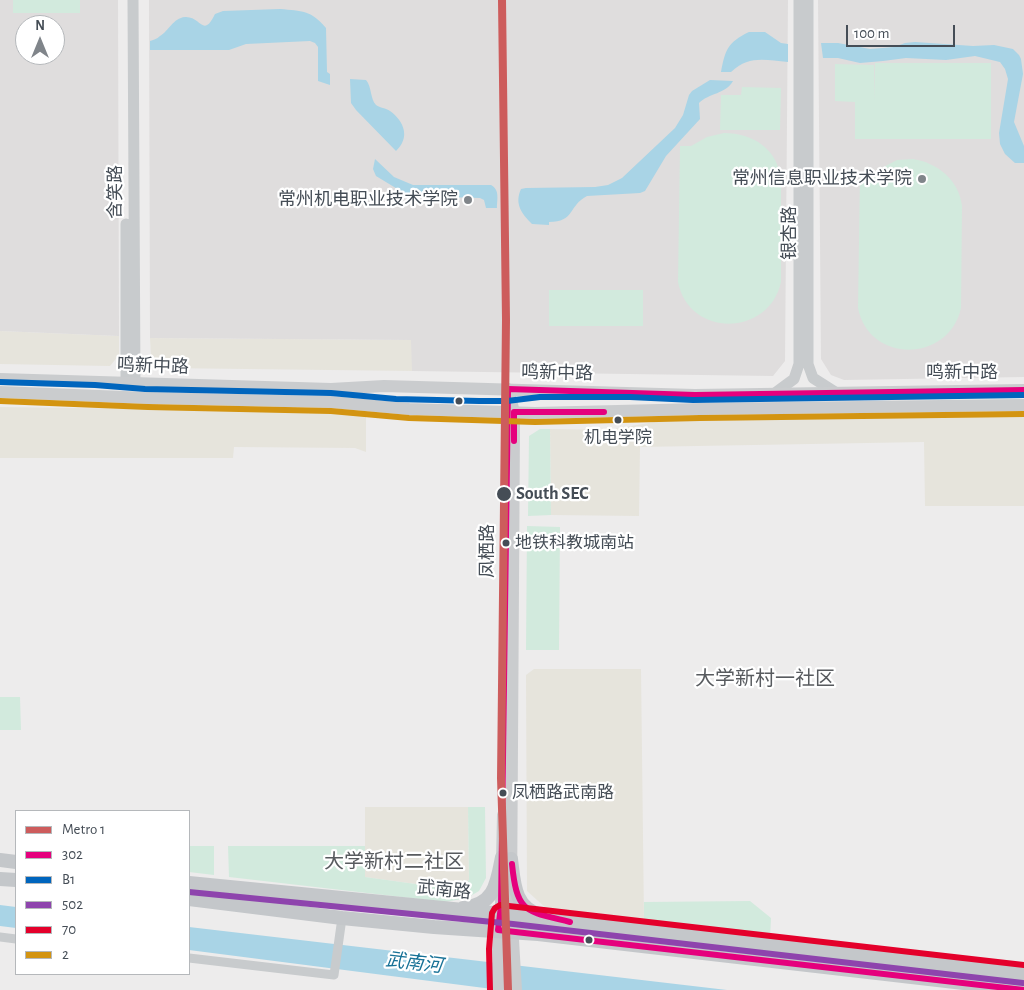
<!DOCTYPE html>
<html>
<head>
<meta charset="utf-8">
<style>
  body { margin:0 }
  #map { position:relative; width:1024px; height:990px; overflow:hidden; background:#edecec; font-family:"Alegreya Sans",sans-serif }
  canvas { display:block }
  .legend { position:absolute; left:15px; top:810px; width:175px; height:165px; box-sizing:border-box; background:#fff; border:1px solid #b5b8bb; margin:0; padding:6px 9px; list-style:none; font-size:15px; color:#454d56 }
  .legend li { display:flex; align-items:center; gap:10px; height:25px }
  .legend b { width:25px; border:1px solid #b5b8bb }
  .north { position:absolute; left:15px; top:15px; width:50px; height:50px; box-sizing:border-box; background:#fff; border:1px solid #b5b8bb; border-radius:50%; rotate:0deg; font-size:14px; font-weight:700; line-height:20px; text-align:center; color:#454d56 }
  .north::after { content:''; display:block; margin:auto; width:18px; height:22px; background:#80858a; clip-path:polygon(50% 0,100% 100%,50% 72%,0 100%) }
  .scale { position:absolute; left:846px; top:25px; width:109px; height:22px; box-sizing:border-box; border:2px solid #454d56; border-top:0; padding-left:6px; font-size:15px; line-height:18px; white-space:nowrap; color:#454d56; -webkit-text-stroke:4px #fff; paint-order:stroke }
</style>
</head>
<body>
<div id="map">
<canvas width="1024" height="990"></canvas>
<ul class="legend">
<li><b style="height:6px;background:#cd5c5c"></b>Metro 1</li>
<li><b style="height:6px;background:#e5007d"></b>302</li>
<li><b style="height:6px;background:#0065bd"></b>B1</li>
<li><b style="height:6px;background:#8e44ad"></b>502</li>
<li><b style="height:6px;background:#e4002b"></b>70</li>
<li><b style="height:6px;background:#d39411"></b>2</li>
</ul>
<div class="north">N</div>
<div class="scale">100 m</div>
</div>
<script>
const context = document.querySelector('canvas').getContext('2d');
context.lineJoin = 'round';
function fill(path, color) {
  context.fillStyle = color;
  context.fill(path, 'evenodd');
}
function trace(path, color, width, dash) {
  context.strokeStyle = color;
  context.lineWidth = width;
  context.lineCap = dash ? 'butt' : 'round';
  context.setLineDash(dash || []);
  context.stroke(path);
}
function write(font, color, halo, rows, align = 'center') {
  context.font = font + ' "Alegreya Sans","Noto Sans SC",sans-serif';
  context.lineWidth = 4.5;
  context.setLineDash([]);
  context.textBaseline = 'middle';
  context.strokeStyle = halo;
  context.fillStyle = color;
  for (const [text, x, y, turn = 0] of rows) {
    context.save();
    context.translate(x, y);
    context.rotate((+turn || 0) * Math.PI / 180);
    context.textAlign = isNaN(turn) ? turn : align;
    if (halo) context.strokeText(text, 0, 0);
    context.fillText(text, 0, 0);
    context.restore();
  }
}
fill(new Path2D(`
  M0,331l119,5v19l-9,11 -110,-2z
  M150,338l262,2v31l-249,-3 -9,-3 -3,-8z
  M0,407l366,5v40l-11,-4 -121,-1 -1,11h-233z
  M1024,415v91h-99l-1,-64 -284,5 -1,69 -88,-1 -1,-86 59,1 62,-11z
  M534,669h107l3,252 -97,-12 -20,-18 -1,-216z
  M365,807h103l1,73 -10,10 -94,-13z`), '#e6e4dc');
fill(new Path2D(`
  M0,0h118l1,336 -119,-5zM25,25h30v30h-30z
  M149,0h639l-3,361 -12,15 -361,-5 -1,-31 -261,-2z
  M818,0h206v377l-180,3 -13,-5 -10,-16z`), '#dfdddd');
fill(new Path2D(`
  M13,0h67v13h-67z
  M875,63h116v76h-136v-37l-20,-1v-37l39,1v36z
  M742,87l39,1 -1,42h-60l1,-35h20z
  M724,133c29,0 54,16 57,47v102c-12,55 -92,56 -103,0l2,-136h11l16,-9z
  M913,159c25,4 46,21 49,47l-1,102c-12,55 -92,56 -103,0l2,-135h12l25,-13z
  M549,290h94v36h-94z
  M540,429h10l1,86 -23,1 1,-80z
  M527,526l33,1 -1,123h-33z
  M0,697h20l1,33h-21z
  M468,807h17l1,71 -7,13 -12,7 -22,4 -216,-25 -1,-31h137v31l94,13 10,-10z
  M189,846h25v29l-25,-3z
  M750,901l21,17 -1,21 -126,-18v-19z`), '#d2eadd');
fill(new Path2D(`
  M280,9c22,2 31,1 46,19l1,44 3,2v11l-12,-4v-34l-3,-4 -5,-2 -64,3 -17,6h-79v-9c3,-1 7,-2 10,-5 9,-5 13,-18 25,-19 16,-1 18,22 30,-3l8,-3z
  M749,32h16l16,11 7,1v18c-23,-2 -39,-7 -57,10h-10c4,-22 7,-30 28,-40z
  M915,42l58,4 21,-1 19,4 6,6 2,4 2,15 -9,48 10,24v17h-9l-10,-9 -5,-10 -1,-11 9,-54 -3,-10 -5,-7 -25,-6 -29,4 -40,-2 -23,3 -23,2 -22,-5h-15l-2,-15h17l32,6 24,-2 11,-4z
  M350,79l16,1c6,7 4,19 10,25 4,3 10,3 14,6 15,11 20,27 6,40l-40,-41 -5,-7z
  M710,80l23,1c-7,13 -24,12 -34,22l1,16 -34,37 -21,35 -5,2 -53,3c-19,10 -12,26 -38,26v3l-17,-1c-10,-10 -18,-20 -11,-35l5,-1 69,-1 13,-2 14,-7 53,-50 8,-13 6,-20 3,-4z
  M375,159l19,18 19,8h78c9,5 6,14 6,23h-11l-2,-8 -4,-2 -71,-2 -33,-20 -3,-7z
  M0,905l16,2v21l-16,-2z
  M189,927l538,63h-227l-311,-40z`), '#a9d4e6');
trace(new Path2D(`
  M0,937l16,2
  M189,958l145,17 8,-57`), '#c8cbcd', 9);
trace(new Path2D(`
  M133,0l2,383
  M808,0v364l5,14 22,14
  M126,383v-159
  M775,393l19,-14 5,-15v-364`), '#c8cbcd', 11);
trace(new Path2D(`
  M0,379l331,10 53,-3 311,9 329,-5
  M508,389l6,23v12l-3,483 5,83
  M0,392l148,6 183,4 78,7 126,4 165,-4 324,-4
  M499,990l-1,-41 3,-43 2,-91`), '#caccce', 12);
trace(new Path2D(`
  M511,859c3,24 3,49 30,56
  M0,860l16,2
  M0,879l16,1
  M189,883l325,32 510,59
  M189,899l153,19 92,9 104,7 486,56
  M463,908c32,-3 34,-25 39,-51`), '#c4c7ca', 14);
trace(new Path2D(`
  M1024,390l-329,5 -187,-6 -7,517 -3,24 526,60
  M514,441v-29h90
  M512,864c5,50 14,47 58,58`), '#e5007d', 6);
trace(new Path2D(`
  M0,382l95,3 50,4 186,4 65,6 83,2h28l33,-4h90l63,3 331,-5`), '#0065bd', 6);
trace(new Path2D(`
  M189,892l324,32 510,59`), '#8e44ad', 6);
trace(new Path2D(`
  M490,990l-1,-41 3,-36 3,-5 5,-3 524,60`), '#e4002b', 6);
trace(new Path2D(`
  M0,401l148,6 183,4 78,7 126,4 165,-4 324,-4`), '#d39411', 6);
trace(new Path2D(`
  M502,0l4,320 -5,458 7,212`), '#cd5c5c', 8);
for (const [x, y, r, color] of [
  [922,179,5,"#80858a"],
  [468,200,5,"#80858a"],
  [459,401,4.5,"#454d56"],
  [618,420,4.5,"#454d56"],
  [504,494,8,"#454d56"],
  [506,543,4.5,"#454d56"],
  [503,793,4.5,"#454d56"],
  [589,940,4.5,"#454d56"]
]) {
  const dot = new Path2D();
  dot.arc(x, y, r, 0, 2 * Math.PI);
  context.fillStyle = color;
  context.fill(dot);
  trace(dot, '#fff', 2);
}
write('17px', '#454d56', '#fff', [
  ["机电学院",618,438,"center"],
  ["地铁科教城南站",515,543],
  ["凤栖路武南路",512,793]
], 'left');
write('18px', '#454d56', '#fff', [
  ["常州信息职业技术学院",912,179],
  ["常州机电职业技术学院",458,200]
], 'right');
write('18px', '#454d56', '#fff', [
  ["含笑路",116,192,-90],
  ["银杏路",790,233,-90],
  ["鸣新中路",153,366,2],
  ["鸣新中路",557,373,1],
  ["鸣新中路",962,373],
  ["凤栖路",488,551,-90],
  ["武南路",444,890,6]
]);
write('bold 18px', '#454d56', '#fff', [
  ["South SEC",516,494]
], 'left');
write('italic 19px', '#187297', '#fff', [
  ["武南河",414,963,7]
]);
write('20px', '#585b5f', '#fff', [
  ["大学新村一社区",765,679],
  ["大学新村二社区",394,862]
]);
</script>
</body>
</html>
